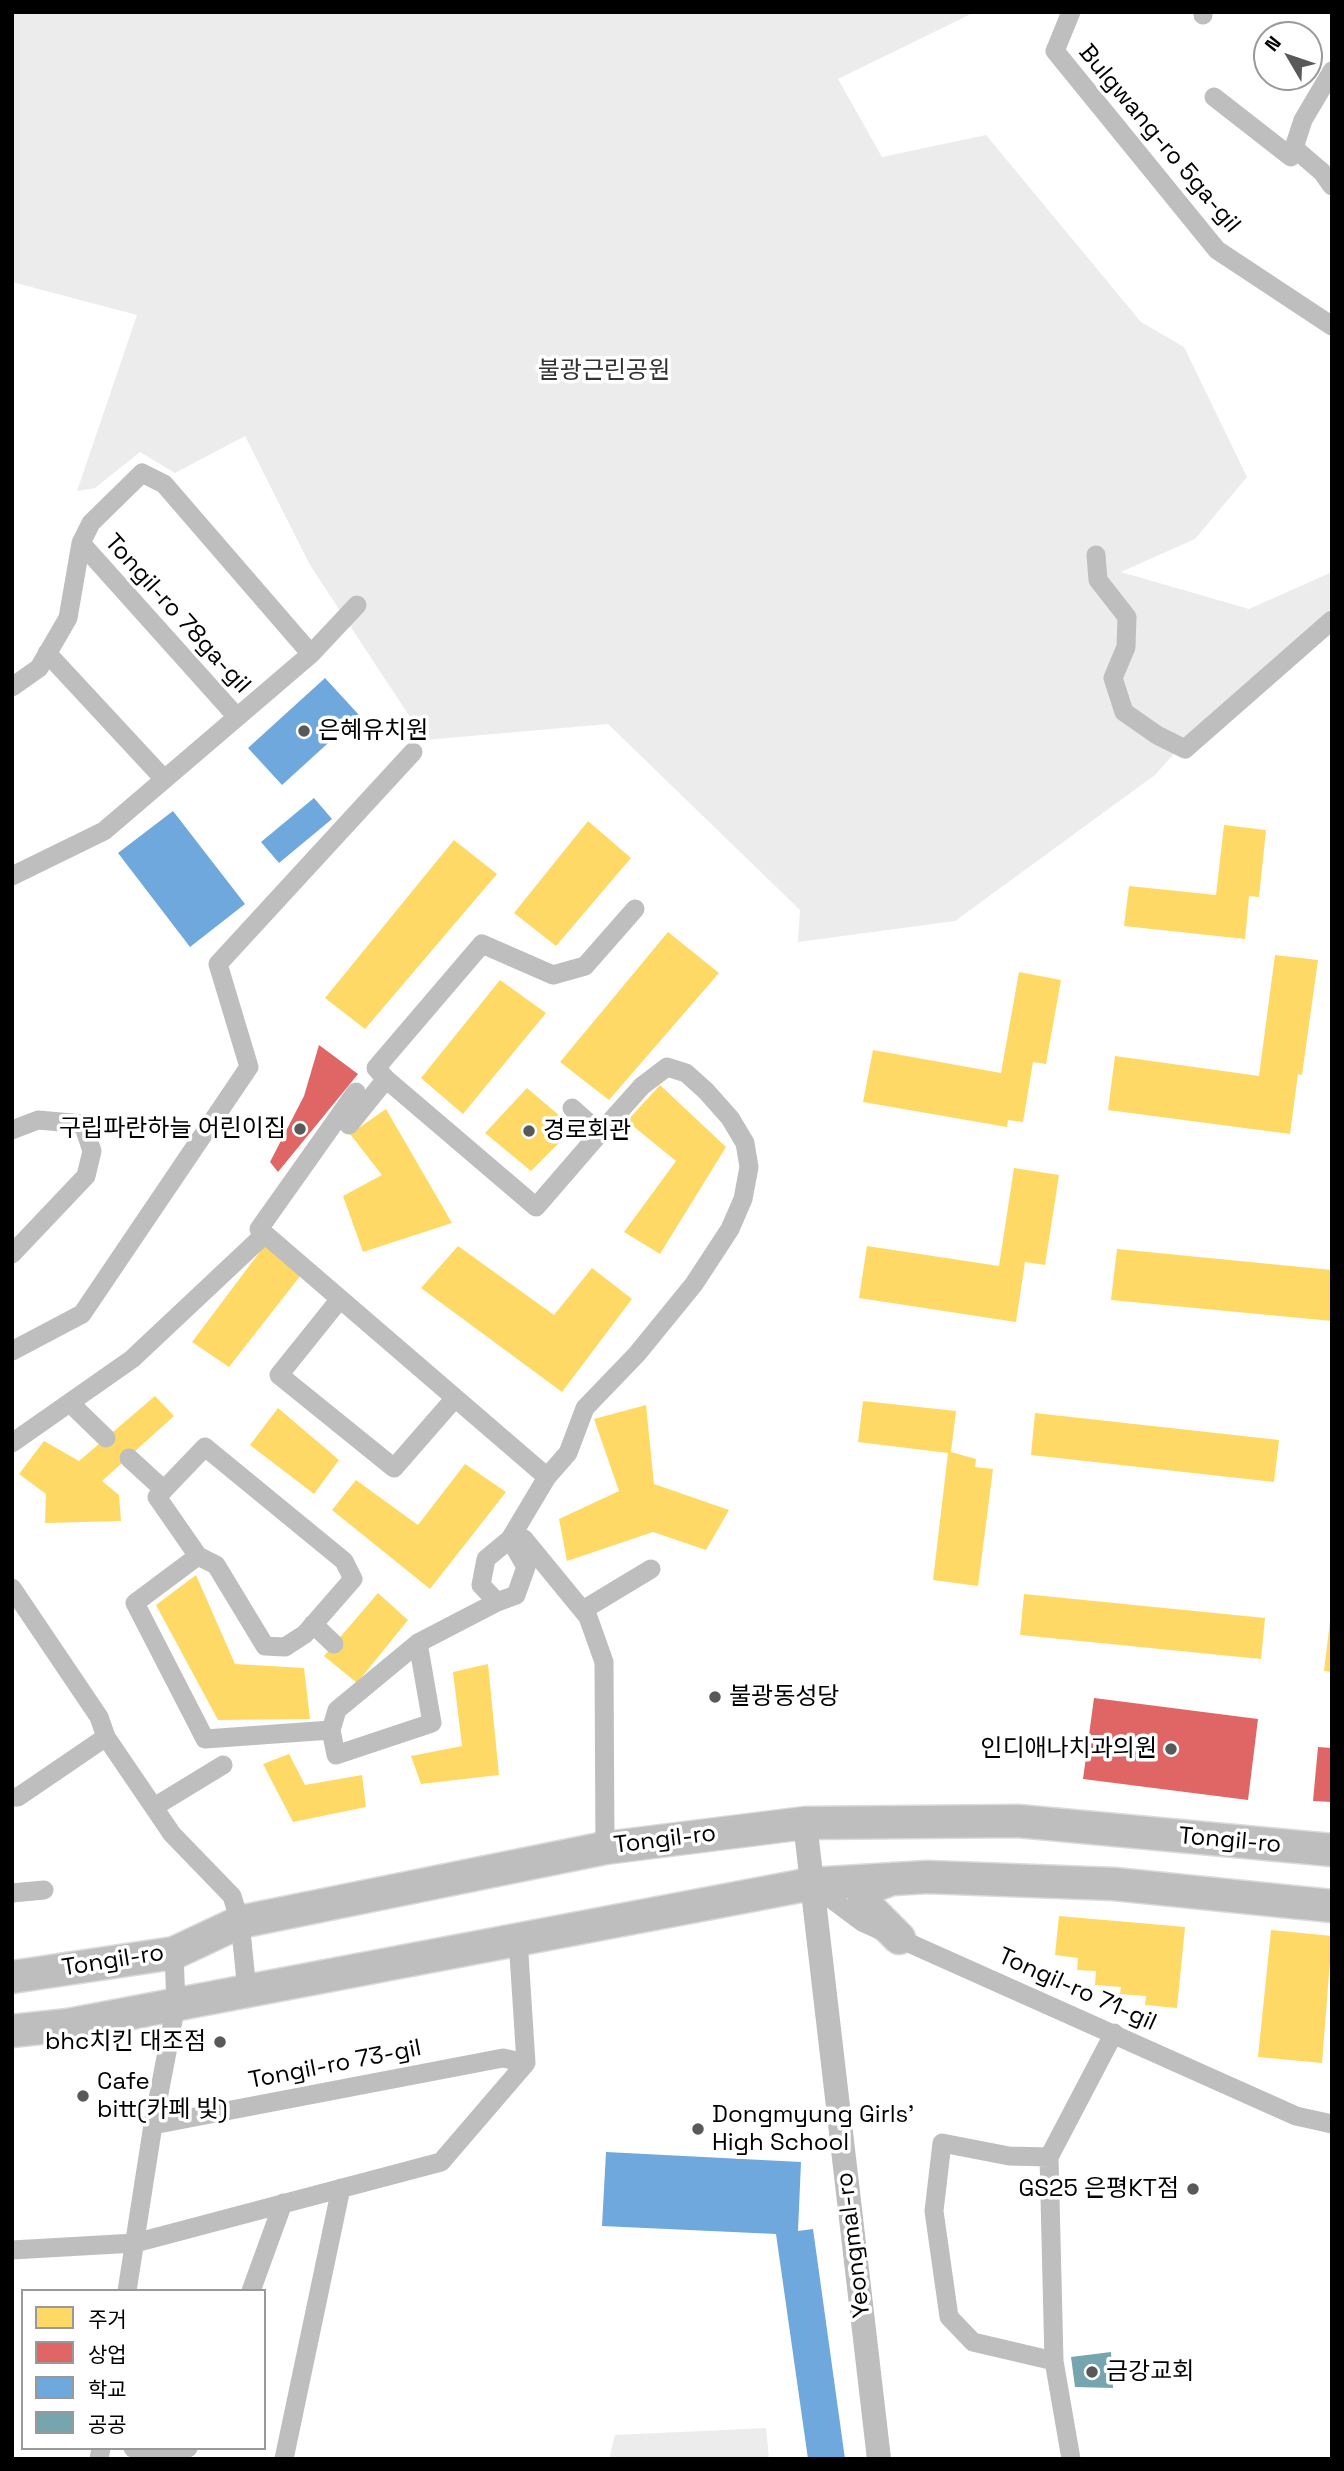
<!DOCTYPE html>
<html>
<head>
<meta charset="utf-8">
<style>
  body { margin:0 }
  #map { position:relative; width:1344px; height:2471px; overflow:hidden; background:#fff; font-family:"Space Grotesk","Noto Sans KR",sans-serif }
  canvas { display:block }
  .frame { position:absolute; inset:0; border:14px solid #000; pointer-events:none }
  .legend { position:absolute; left:21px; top:2289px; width:245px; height:161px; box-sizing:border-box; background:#fff; border:2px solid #999; margin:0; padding:9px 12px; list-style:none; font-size:21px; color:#000 }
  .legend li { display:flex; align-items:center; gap:14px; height:35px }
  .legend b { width:35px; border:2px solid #999 }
  .north { position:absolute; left:1253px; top:21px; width:70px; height:70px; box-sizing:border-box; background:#fff; border:2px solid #999; border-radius:50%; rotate:309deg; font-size:19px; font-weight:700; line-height:28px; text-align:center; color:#000 }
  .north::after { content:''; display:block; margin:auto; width:24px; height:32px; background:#595959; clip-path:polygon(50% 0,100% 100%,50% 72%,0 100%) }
</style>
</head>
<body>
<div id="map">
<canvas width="1344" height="2471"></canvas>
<div class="frame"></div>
<ul class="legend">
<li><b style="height:19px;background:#ffd966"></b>주거</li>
<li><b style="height:19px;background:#e06666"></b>상업</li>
<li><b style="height:19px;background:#6fa8dc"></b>학교</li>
<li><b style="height:19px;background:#76a5af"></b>공공</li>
</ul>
<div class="north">N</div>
</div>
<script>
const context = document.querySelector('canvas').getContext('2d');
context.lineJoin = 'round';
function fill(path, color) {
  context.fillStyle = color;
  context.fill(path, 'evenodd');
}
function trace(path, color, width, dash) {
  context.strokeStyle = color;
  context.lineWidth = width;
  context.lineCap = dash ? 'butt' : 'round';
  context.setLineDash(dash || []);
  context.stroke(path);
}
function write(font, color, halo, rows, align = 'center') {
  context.font = font + ' "Space Grotesk","Noto Sans KR",sans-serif';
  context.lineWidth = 7;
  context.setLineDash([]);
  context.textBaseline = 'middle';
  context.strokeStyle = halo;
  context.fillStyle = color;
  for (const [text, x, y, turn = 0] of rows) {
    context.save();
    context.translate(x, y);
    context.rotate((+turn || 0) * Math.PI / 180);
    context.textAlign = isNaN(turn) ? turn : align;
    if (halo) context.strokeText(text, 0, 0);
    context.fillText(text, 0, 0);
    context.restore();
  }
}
fill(new Path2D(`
  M12,12h963l-137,67 44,78 104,-22 155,187 43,25 63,130 -52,62 -74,33 128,37 83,-37v35l-26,27 -104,88 -47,53 -200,146 -157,21 2,-32 -192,-186 -183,16 -115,-175 -65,-129 -70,37 -35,-21 -45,36 -18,3 60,-176 -125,-33z
  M766,2428l3,31h-160l6,-24z`), '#ececec');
fill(new Path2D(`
  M588,821l43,37 -75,88 -42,-33z
  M1224,825l42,5 -7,67 -10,-1 -4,43 -121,-13 5,-40 87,9z
  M454,840l43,34 -132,155 -40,-31z
  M668,932l51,41 -110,127 -49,-38z
  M1275,955l43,5 -16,115 -4,-1 -8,60 -182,-24 7,-54 144,20z
  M1019,972l42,8 -15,84 -13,-2 -10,60 -15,-2 -1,7 -144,-25 10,-52 128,23z
  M500,980l46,33 -83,101 -42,-36z
  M660,1085l66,62 -66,107 -36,-22 52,-71 -49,-40z
  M527,1088l47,40 -43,43 -46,-38z
  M386,1109l66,114 -89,29 -20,-56 39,-21 -32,-41z
  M1014,1168l45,7 -14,90 -20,-3 -9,60 -157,-24 8,-52 132,20z
  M265,1245l36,30 -72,92 -37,-25z
  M458,1246l96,69 38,-47 40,31 -70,93 -141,-104z
  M1117,1249l215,21v51l-221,-21z
  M155,1396l19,20 -72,65 17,14 2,26 -76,2 1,-29 -27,-20 25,-33 35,20z
  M863,1401l93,10 -5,41 25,7 -1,8 18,2 -15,117 -45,-6 15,-127 -90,-11z
  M646,1405l8,79 75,26 -23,40 -53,-18 -86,29 -8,-42 60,-28 -25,-72z
  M278,1408l61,52 -25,34 -64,-49z
  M1035,1413l244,27 -5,42 -243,-27z
  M465,1464l41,28 -76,97 -98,-79 24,-30 62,45z
  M196,1575l39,89 69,4 6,51 -92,1 -62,-115z
  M378,1593l30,27 -51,63 -33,-27z
  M1024,1594l241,24 -4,41 -241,-24z
  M1330,1621h2v51l-8,-1z
  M488,1664l11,111 -78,9 -10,-28 51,-10 -9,-74z
  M289,1754l16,31 57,-10 4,32 -73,15 -30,-58z
  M1059,1916l126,11 -8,81 -32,-3 1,-9 -26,-2 1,-7 -26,-2 1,-14 -19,-1 1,-12 -23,-3z
  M1271,1930l61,6 -10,127 -64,-6z`), '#ffd966');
fill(new Path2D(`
  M319,1045l39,29 -80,98 -8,-10 34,-66z
  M1094,1698l164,21 -10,81 -165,-21z
  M1318,1747l14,1v54l-19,-1z`), '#e06666');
fill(new Path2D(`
  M325,678l34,37 -77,70 -34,-37z
  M314,798l18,21 -53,44 -18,-21z
  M173,811l72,93 -55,43 -72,-94z
  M606,2152l195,10 -3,69 15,-2 32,230h-37l-32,-225 -174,-8z`), '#6fa8dc');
fill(new Path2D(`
  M1111,2352l2,36 -38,-1 -4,-30z`), '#76a5af');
const primary = new Path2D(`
  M892,1879l-19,7 -9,14 5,8 30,30
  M12,1977l162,-24 66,-31 365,-74 200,-25 213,-2 314,29
  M12,2031l56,-6 743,-141 116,-7 187,7 218,22`);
trace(primary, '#dbdbdb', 35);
trace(new Path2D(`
  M1071,12l-16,39 162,199 115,76
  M1203,12v3
  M1214,97l77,60 12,-37 29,-49
  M1294,148l28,24 10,14
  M81,543l156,174
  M1096,555l2,25 29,37 -1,30 -13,31 11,34 33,23 28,14 147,-129
  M47,653l117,126
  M12,687l27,-19 29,-50 13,-75 10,-20 51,-50 22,11 147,170
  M12,876l92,-45 207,-177 46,-49
  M386,1079l-10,-11 106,-124 71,31 32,-9 50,-57
  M356,1092l-97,137 288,248
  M572,1108l28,25 42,-47 25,-19 19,6 20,18 24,27 15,25 4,24 -6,32 -13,30 -36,55 -57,70 -52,54 -17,45 -21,24 -37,62 16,28 -10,28 -19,7 -16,-17 5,-26 24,-20h14l64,78 16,45 1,186
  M349,1125l37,-46 150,128 64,-74
  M12,1130l26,-10 45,4 9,27 -6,25 -74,78
  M340,1299l-61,76 115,93 61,-70
  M12,1351l70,-37 167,-247 -31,-103 195,-212
  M70,1403l36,35
  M12,1443l120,-84 133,-125
  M129,1458l35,32
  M198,1556l-41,-59 48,-50 139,114 9,18 -48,55 -20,13 -20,-1 -49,-81 -18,-9 -63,47 70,136 126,-9
  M12,1588l87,129 7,20 66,97 60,62 8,26 7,68
  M583,1610l68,-41
  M313,1624l21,20
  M418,1643l-81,67 -6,20 5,25 96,-32 -14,-80 79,-41
  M12,1797h6l88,-60
  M154,1807l69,-42
  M811,1884l51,38 434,194 36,8
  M12,1893l32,-3
  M153,2125l350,-67 23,5
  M1049,2157l-40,-1 -67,-13 -8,68 15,106 24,25 81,19
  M12,2250l123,-7 306,-81 85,-99 -8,-124
  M127,2291l26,-166 23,-120 -2,-52
  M251,2291l32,-88
  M133,2448l32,9 23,-9
  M99,2459l2,-11
  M284,2459l57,-271
  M1071,2459l-17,-98 -5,-204 65,-124`), '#bebebe', 19);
trace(new Path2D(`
  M805,1823l74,636`), '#bebebe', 24);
trace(primary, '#bebebe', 32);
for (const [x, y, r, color] of [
  [304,731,7,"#595959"],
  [300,1129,7,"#595959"],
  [529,1131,7,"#595959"],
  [715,1697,7,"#595959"],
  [1171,1749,7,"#595959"],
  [220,2042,7,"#595959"],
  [83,2096,7,"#595959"],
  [698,2129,7,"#595959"],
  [1193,2189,7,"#595959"],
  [1092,2372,7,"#595959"]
]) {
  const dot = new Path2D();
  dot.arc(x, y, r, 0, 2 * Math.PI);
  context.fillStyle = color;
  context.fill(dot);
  trace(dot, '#fff', 2.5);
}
write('24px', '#000', '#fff', [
  ["Bulgwang-ro 5ga-gil",1159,139,50],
  ["Tongil-ro 78ga-gil",177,614,48],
  ["Tongil-ro",665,1840,-7],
  ["Tongil-ro",1230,1841,5],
  ["Tongil-ro",113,1961,-9],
  ["Tongil-ro 71-gil",1077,1990,24],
  ["Tongil-ro 73-gil",335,2065,-11],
  ["Yeongmal-ro",854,2245,-97]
]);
write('24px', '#333', '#fff', [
  ["불광근린공원",604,371]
]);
write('24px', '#000', '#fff', [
  ["은혜유치원",318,731],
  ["구립파란하늘 어린이집",286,1129,"right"],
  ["경로회관",543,1131],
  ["불광동성당",729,1697],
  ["인디애나치과의원",1157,1749,"right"],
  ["bhc치킨 대조점",206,2042,"right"],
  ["Cafe",97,2082],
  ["bitt(카페 빛)",97,2110],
  ["Dongmyung Girls'",712,2115],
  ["High School",712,2143],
  ["GS25 은평KT점",1179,2189,"right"],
  ["금강교회",1106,2372]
], 'left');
</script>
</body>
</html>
